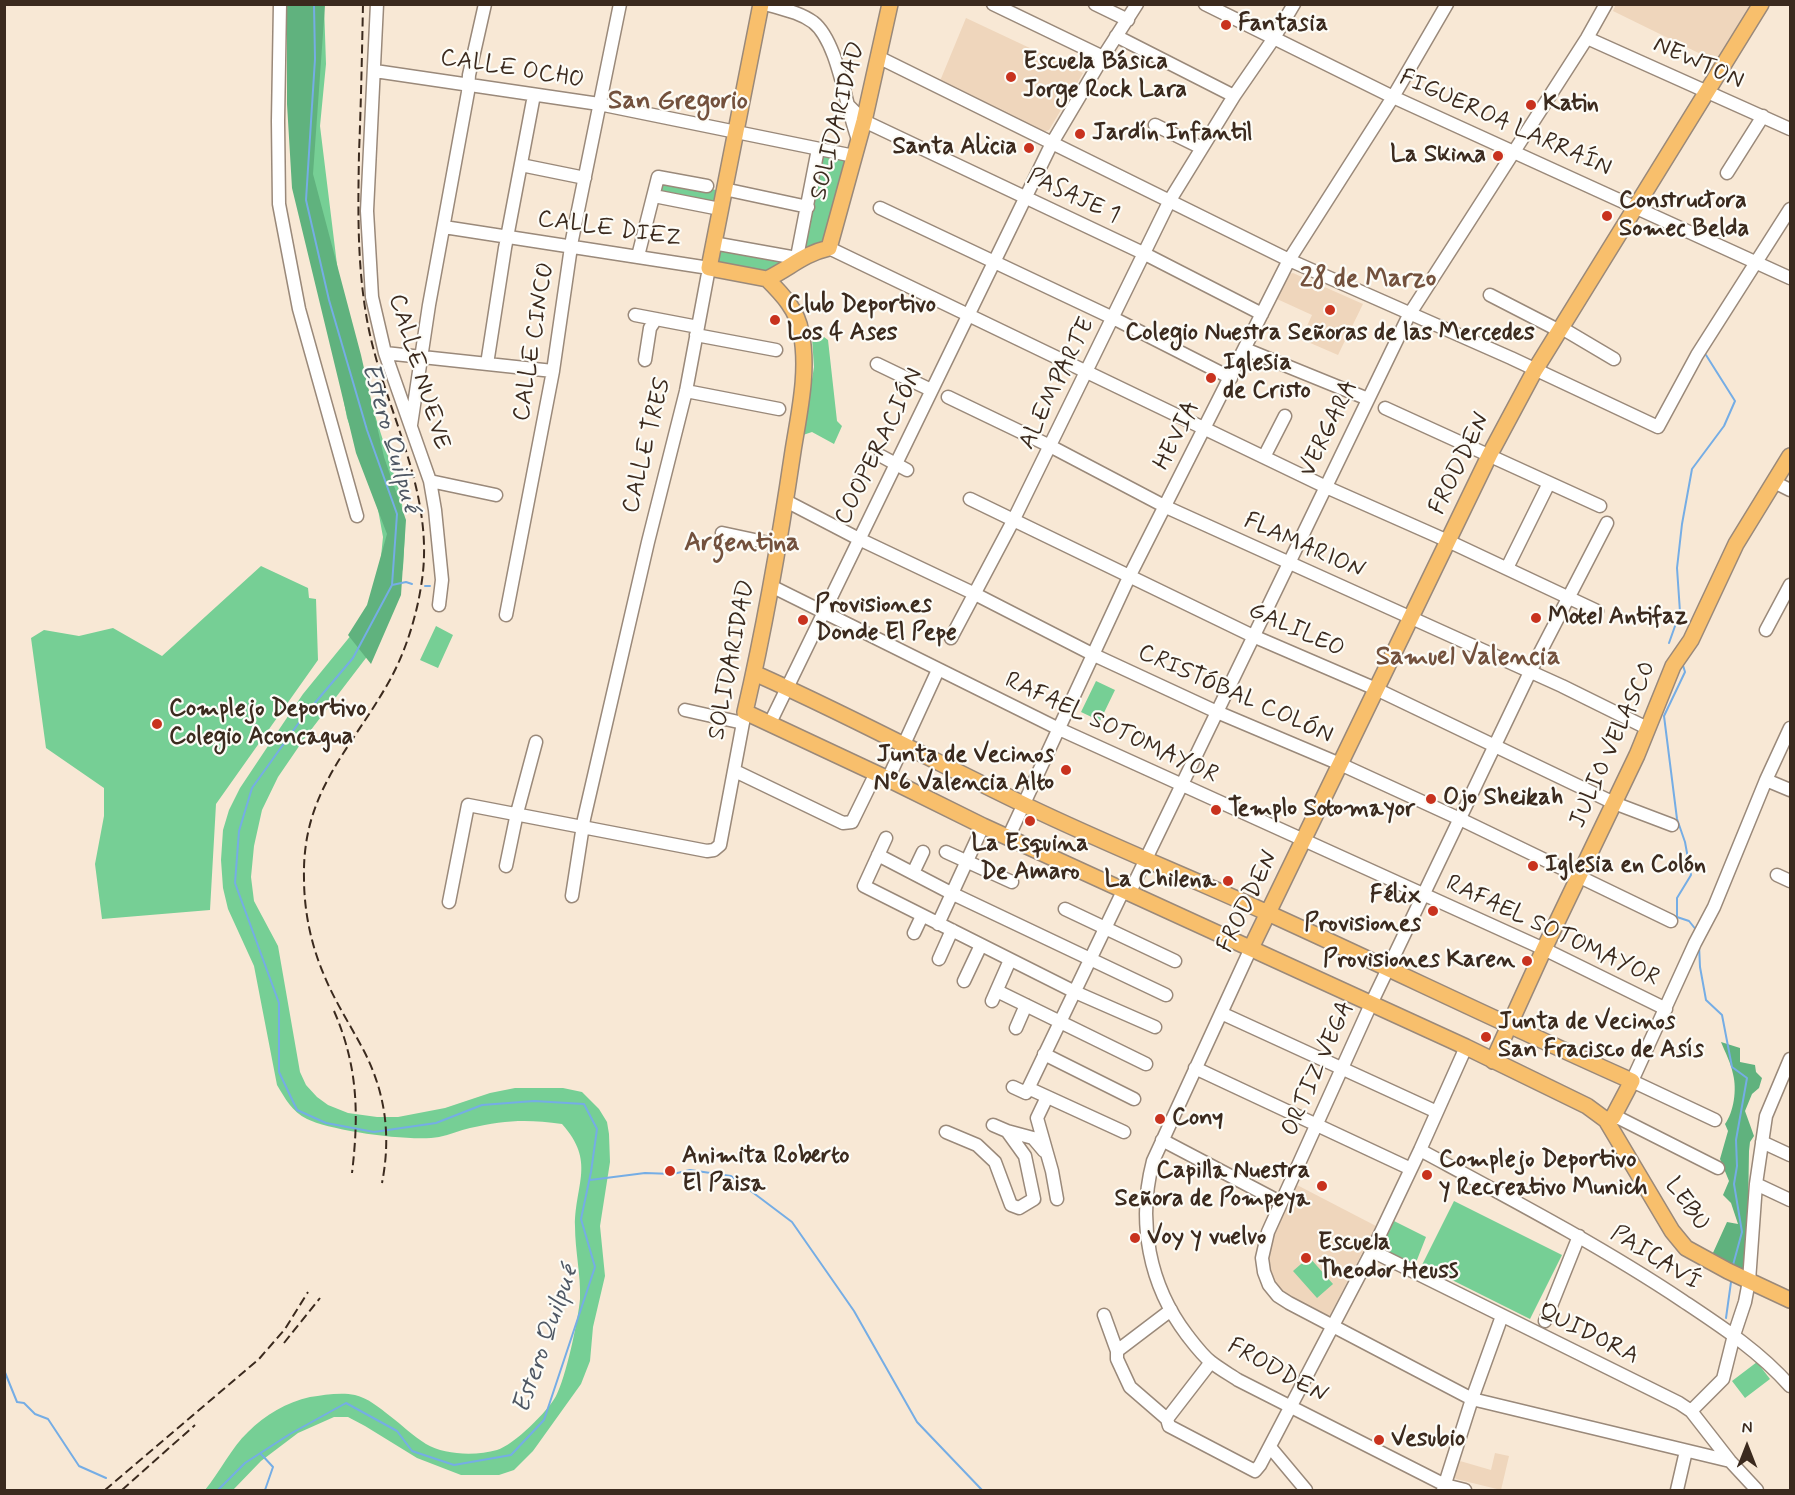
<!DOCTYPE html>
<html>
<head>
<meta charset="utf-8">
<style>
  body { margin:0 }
  #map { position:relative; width:1795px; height:1495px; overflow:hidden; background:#f8e8d5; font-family:Mynerve,sans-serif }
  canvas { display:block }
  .frame { position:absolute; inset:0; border:6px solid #3b2a1e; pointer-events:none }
  .north { position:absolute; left:1717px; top:1417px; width:60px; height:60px; -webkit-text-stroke:4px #fdfcf7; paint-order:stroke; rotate:0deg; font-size:16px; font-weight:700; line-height:24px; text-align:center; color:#3b2a1e }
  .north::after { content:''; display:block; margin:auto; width:21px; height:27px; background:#3b2a1e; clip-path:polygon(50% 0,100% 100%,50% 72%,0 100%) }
</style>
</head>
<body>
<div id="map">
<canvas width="1795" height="1495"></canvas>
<div class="frame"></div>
<div class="north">N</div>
</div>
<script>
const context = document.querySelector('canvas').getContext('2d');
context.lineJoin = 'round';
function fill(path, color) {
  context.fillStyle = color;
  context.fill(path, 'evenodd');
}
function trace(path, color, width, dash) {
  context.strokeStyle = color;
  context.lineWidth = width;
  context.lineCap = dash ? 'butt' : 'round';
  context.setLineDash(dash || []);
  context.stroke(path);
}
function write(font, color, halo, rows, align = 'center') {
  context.font = font + ' Mynerve,sans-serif';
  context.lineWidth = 4.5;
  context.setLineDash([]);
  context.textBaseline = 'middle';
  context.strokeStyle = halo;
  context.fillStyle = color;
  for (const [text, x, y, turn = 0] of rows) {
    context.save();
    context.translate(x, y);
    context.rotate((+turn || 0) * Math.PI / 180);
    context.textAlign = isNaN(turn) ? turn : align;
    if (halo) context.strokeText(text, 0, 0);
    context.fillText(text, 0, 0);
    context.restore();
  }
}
fill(new Path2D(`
  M1616,4l138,1 -35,58 -106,-52z
  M966,18l117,55 -34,57 -6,2 -103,-51z
  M1293,273l70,31 -25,51 -37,-16 11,-24 -35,-16 12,-25z
  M1297,1185l79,41 -46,89 -4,1 -38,-20 -10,-9 -10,-15v-26z
  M1495,1453l14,3 -8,34 -45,-11 -2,-2 6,-16 31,9z`), '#efd6bc');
fill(new Path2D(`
  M324,5l2,59 -6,62 20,163 20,80 41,127 4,33 -2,39 -10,33 -24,53 -65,85 -26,38 -16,33 -8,36 -3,31 3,24 24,45 22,126 6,13 11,12 11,8 20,8 29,4h21l47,-9 45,-15 25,-5h48l19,4 17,17 8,13 2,12 1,28 -10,64 5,50 -12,51 -3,34 -9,23 -48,67 -19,19 -15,5h-38l-44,-17 -52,-32 -17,-9h-14l-36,16 -37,28 -28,29h-28c15,-18 26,-42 43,-58 17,-17 39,-30 62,-35 14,-2 31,-5 45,-2 13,3 25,13 35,21 12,9 23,20 36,28 18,11 50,12 71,6 17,-5 51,-39 59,-54 10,-19 22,-75 24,-97 1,-24 -5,-48 -5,-73 0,-42 21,-64 -13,-102 -34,-5 -58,-4 -92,4 -10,2 -20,7 -31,9 -27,5 -108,-6 -132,-18 -15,-7 -22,-21 -30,-34l-23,-119 -26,-57 -5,-21 -2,-28 2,-30 6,-20 11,-22 38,-57 25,-37 58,-71 18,-47 4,-39 -8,-44 -28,-75 -12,-64 -38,-152z
  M820,153l26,8 -21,79 -12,6 -9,2z
  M659,179l57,11 -3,17 -58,-11z
  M719,247l72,13 -23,11 -12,1 -40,-10z
  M824,337l4,3 9,81 5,5 -8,18 -22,-12 -9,3 11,-68 -2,-29z
  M261,566l47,22 1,10 7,1 2,61 -102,144 -6,106 -108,9 -7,-55 9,-48v-28l-58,-40 -15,-110 13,-8 35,6 34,-8 49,28z
  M436,626l17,9 -15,33 -18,-8z
  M1096,681l19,9 -15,31 -19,-9z
  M1454,1201l108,54 -32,64 -108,-54z
  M1394,1221l32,16 -11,28 -34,-17z
  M1309,1257l24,27 -16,14 -24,-27z
  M1757,1362l13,17 -25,19 -13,-17z`), '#76cf95');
fill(new Path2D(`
  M287,5h38l-12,169 48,181 23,102 22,63 -5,75 -30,69 -23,-29 19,-30 20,-71 -31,-81 -64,-265 -5,-84z
  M1721,1042l19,6v14l15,3 1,7 6,6 -3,10 -7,6 -7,17 9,25 -4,6 -1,9 -2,120 -35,-16 15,-33 11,2 -7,-21 -8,-8 6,-14 -9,-22 8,-28 -3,-7c9,-12 12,-35 8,-50 -2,-11 -8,-22 -12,-32z`), '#60b27e');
trace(new Path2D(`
  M392,585l14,-3 6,2
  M425,586h5
  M1669,643l11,-31 -3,-44 5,-44 10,-55 32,-43 11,-25 -29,-46
  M1682,662l3,10 -21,44 13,103 8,23 6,33 -14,23v19l12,4 8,10
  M1699,945l1,22 6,33 16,15 10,52 15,11 -11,62 1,26 -3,18 8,48 -9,33
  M590,1180l55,-7 28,1 17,-4 41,6 61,46 62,89 63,111 65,68
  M1726,1318l5,-36
  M4,1370l13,32 7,1 11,11 13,5 31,47 27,12
  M261,1454l12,13 -8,23
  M133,1490h1
  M218,1490l27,-27 45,-29 56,-31 51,28 15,20 42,14 57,-10 33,-35 51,-153 -14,-48 10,-47 6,-43 -13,-25 -50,-3 -52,4 -46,18 -62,9 -48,-9 -29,-13 -18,-38v-69l-44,-120 4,-52 13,-43 51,-71 50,-59 39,-73 5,-71 -30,-84 -38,-130 -23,-100 9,-141 -1,-55`), '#75ade5', 2);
const minor = new Path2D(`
  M280,4l-2,117 1,83 20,105 58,207
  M377,4l-10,207 5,86 13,56 45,128 5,29 7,70 -3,25
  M766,4c16,5 33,8 47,18 26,20 33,89 46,120
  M993,4l110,53
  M1095,4l33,16
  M1205,4l188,93 397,181
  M1116,36l118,60
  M1587,38l203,91
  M878,57l411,203 222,98 147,69 39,-72 93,-146
  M375,71l224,33 255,52
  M849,106l15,15 279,132 119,61
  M1155,125l47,23
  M521,165l64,13
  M1727,173l36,-57
  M724,189l84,18
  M654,196l66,13
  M880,208l233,110 118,60
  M444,227l265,41 -23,123 -38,151 -64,277 -12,77
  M713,243l78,14 5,5 22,-113
  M829,248l497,239 122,54 149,70
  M638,256l20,-79 49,9
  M1490,295l68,35
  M635,315l63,12
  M1560,327l54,32
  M696,335l80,15
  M1245,349l123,50
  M385,353l168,18
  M645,360l5,-32 6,-9
  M487,364l18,-116 29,-153
  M877,364l54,26
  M686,391l93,18
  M948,397l102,49 116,61 396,179 85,42
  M1385,408l215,98
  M411,425l18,-120 39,-213 1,-17 16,-71
  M881,456l26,14
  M1264,457l21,-41
  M430,481l66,14
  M1774,482l16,8
  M970,499l283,137 123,53 238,114 58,22
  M786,501l73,38 116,55 119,61 123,57 123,52 120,55 211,102
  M1607,523l-77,149 -159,332 -103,228 -6,26 2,14 5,13 9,11 11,7 183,96 258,62
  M722,533l56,12
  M1507,568l42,-85
  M771,586l288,143 485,220 122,60
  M506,615l47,-244 19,-131 48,-236
  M1766,630l24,-45
  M951,638l62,-117 157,-321 64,-104 40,-58 20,-34
  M685,710l58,13
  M770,723l282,-580 51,-86 34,-53
  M735,771l108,52 9,-1 24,-49
  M888,779l50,-109
  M1766,780l24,10
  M886,838l-22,48 211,106 80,35
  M1008,838l122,-263 159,-315 104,-163 54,-93
  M946,852l66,30
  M878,855l73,38 215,102
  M506,866l11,-53 19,-71
  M913,873l10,-21
  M1777,875l13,6
  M1129,894l280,-579 178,-277 19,-34
  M449,902l19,-97 239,46 7,-1 6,-5 25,-133
  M1065,909l110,52
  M938,924l45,-98
  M914,933l8,-17
  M1251,948l-98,213c-16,61 -4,124 34,174 7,9 15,20 24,27 9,7 18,12 27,18l207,105 20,5
  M939,959l13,-29
  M964,981l17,-36
  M997,991l149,73
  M992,1001l18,-41
  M1221,1013l216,99
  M1016,1028l10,-23
  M1044,1054l90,45
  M1195,1068l216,101
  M1013,1087l13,6 97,-202
  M1028,1088l96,44
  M1047,1097l-10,21 15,53 5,28
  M1613,1117l6,1 99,50
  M1715,1120l-83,-39 63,-138 19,-36 52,-127 24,-52
  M993,1125l14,6 26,7 11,13
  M946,1132l31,13 18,17 16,43 8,3 15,-9 -9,-43 -18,-25
  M1162,1140l118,62
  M1762,1142l28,13
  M1420,1150c89,48 179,95 263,151 39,26 76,50 107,85
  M1756,1184l34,16
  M1372,1251l307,152 12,8 39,50 27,29
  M1104,1315l13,36v8l13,28 37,32 2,7 86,45 5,-6 112,-214 48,-101 46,-103
  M1545,1321l34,-85
  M1117,1351l54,-41
  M1691,1411l32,-32 11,-44 11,-33 4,-21 7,-97 10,-68 24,-57
  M1167,1419l44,-57
  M1270,1447l36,43
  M1443,1490l29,-91 30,-83
  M1677,1490l9,-39`);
const major = new Path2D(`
  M761,4l-52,264 58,11
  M767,279c16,16 30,31 34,53 8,39 -2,81 -8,119 -13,88 -28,175 -48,261l143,67 95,47 483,221 121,59 19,14 66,111 14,17 42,23 62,29
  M767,279c23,-11 36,-25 62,-31l35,-127 26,-117
  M754,673c93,41 181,89 271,132 81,39 164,72 245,109 121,55 240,113 362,167l-19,36 -7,3
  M1251,948l239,-494 45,-84 226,-366
  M1493,1061l51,-112 93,-194 36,-89 18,-26 45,-96 54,-88`);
trace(minor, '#9a897a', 15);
trace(major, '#9a897a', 18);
trace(minor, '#fff', 12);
trace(major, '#f8bf6c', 15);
trace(new Path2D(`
  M363,4c-1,50 -2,99 -4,149 -1,56 -2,111 8,167 15,84 65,164 56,252 -4,36 -15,74 -32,106 -39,71 -89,112 -87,200 0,33 7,67 20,97 11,27 27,51 40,76 22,43 27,86 18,132
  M334,1011c24,55 25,103 18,162
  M284,1343l36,-45
  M105,1490l154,-131 26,-30 23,-37
  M122,1490l73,-65`), '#3b2a1e', 2, [9, 4.5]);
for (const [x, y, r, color] of [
  [1226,25,6,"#c8321e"],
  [1011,77,6,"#c8321e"],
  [1531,105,6,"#c8321e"],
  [1080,134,6,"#c8321e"],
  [1029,148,6,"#c8321e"],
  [1498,156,6,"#c8321e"],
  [1607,216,6,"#c8321e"],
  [1330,310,6,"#c8321e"],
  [775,320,6,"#c8321e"],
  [1211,378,6,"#c8321e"],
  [1536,618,6,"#c8321e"],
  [803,620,6,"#c8321e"],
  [157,724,6,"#c8321e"],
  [1066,770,6,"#c8321e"],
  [1431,799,6,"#c8321e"],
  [1216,810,6,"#c8321e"],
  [1030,821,6,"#c8321e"],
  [1533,866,6,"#c8321e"],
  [1228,881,6,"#c8321e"],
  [1433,911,6,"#c8321e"],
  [1527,961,6,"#c8321e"],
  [1486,1037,6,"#c8321e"],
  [1160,1119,6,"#c8321e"],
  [670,1171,6,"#c8321e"],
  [1427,1175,6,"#c8321e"],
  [1322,1186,6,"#c8321e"],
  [1135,1238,6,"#c8321e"],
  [1306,1258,6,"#c8321e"],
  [1379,1440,6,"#c8321e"]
]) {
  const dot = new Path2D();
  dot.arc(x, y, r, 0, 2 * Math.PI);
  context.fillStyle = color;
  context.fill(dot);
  trace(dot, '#fdfcf7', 2);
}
write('bold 24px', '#3b2a1e', '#fdfcf7', [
  ["Fantasia",1238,25],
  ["Escuela Básica",1023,63],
  ["Jorge Rock Lara",1023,91],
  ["Katin",1543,105],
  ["Jardín Infantil",1092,134],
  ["Santa Alicia",1017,148,"right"],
  ["La Skina",1486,156,"right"],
  ["Constructora",1619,202],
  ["Somec Belda",1619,230],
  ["Club Deportivo",787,306],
  ["Los 4 Ases",787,334],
  ["Colegio Nuestra Señoras de las Mercedes",1330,334,"center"],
  ["Iglesia",1223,364],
  ["de Cristo",1223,392],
  ["Provisiones",815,606],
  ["Donde El Pepe",815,634],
  ["Motel Antifaz",1548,618],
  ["Complejo Deportivo",169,710],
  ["Colegio Aconcagua",169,738],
  ["Junta de Vecinos",1054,756,"right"],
  ["Nº6 Valencia Alto",1054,784,"right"],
  ["Ojo Sheikah",1443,799],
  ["Templo Sotomayor",1228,810],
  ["La Esquina",1030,845,"center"],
  ["De Amaro",1030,873,"center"],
  ["Iglesia en Colón",1545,866],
  ["La Chilena",1216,881,"right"],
  ["Félix",1421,897,"right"],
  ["Provisiones",1421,925,"right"],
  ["Provisiones Karen",1515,961,"right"],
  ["Junta de Vecinos",1498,1023],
  ["San Fracisco de Asís",1498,1051],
  ["Cony",1172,1119],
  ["Animita Roberto",682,1157],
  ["El Paisa",682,1185],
  ["Complejo Deportivo",1439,1161],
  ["y Recreativo Munich",1439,1189],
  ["Capilla Nuestra",1310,1172,"right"],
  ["Señora de Pompeya",1310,1200,"right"],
  ["Voy y vuelvo",1147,1238],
  ["Escuela",1318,1244],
  ["Theodor Heuss",1318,1272],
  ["Vesubio",1391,1440]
], 'left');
write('24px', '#3b2a1e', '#fdfcf7', [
  ["NEWTON",1698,64,24],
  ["CALLE OCHO",512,70,9],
  ["SOLIDARIDAD",839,121,-76],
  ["FIGUEROA LARRAÍN",1505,124,24],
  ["PASAJE 1",1073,197,25],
  ["CALLE DIEZ",609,230,8],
  ["CALLE CINCO",535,342,-81],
  ["CALLE NUEVE",418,372,73],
  ["ALEMPARTE",1058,384,-64],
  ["VERGARA",1330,429,-64],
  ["HEVIA",1178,436,-63],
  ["CALLE TRES",648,446,-76],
  ["COOPERACIÓN",880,447,-64],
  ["FRODDEN",1461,464,-64],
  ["FLAMARION",1304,547,24],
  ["GALILEO",1296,631,24],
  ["SOLIDARIDAD",733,660,-79],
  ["CRISTÓBAL COLÓN",1235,695,24],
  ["RAFAEL SOTOMAYOR",1111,729,25],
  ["JULIO VELASCO",1614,745,-66],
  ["FRODDEN",1249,902,-64],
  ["RAFAEL SOTOMAYOR",1552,932,25],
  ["ORTIZ VEGA",1319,1069,-66],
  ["LEBU",1686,1205,55],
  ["PAICAVÍ",1655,1259,32],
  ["QUIDORA",1588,1335,26],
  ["FRODDEN",1277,1372,29]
]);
write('bold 26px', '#73513d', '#fdfcf7', [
  ["San Gregorio",678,103],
  ["28 de Marzo",1368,281],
  ["Argentina",742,545],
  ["Samuel Valencia",1468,659]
]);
write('italic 26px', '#4f5864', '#fdfcf7', [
  ["Estero Quilpué",389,438,74],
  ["Estero Quilpué",547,1340,-71]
]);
</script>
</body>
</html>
